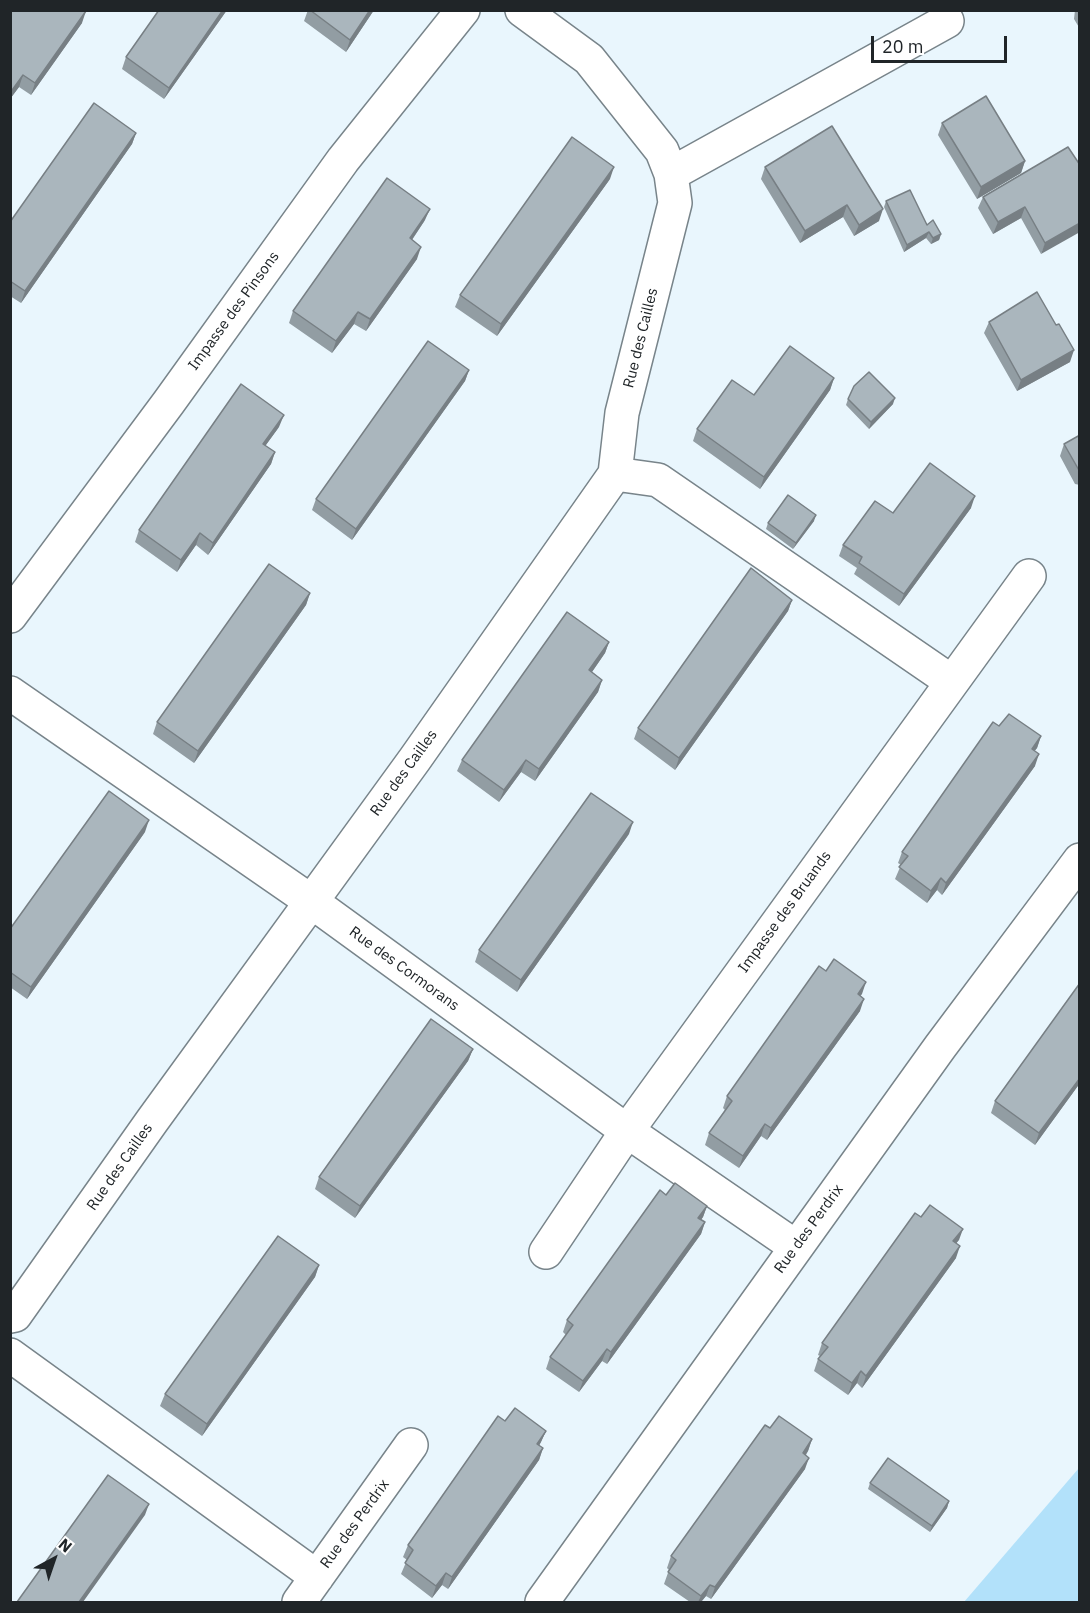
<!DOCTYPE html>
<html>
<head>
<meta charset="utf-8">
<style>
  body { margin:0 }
  #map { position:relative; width:1090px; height:1613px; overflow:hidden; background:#e9f6fd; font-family:"IBM Plex Sans",sans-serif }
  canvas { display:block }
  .frame { position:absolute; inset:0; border:12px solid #202528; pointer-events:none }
  .north { position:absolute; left:24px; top:1529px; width:60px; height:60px; -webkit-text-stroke:4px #fff; paint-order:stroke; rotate:40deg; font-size:16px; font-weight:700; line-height:24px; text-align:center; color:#202528 }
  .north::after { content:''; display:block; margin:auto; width:21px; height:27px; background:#202528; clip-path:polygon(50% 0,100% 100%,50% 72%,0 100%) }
  .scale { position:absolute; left:871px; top:36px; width:136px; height:27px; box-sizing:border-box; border:3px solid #202528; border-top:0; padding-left:8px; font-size:18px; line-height:21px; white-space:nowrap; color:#202528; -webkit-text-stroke:4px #fff; paint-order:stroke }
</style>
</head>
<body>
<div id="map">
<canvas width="1090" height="1613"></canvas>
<div class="frame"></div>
<div class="north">N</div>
<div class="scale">20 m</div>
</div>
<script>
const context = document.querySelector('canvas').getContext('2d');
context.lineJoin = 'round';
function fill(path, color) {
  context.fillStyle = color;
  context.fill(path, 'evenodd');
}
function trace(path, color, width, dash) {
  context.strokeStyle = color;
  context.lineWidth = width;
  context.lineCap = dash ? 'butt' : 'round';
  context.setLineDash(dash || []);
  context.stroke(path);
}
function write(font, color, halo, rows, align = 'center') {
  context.font = font + ' "IBM Plex Sans",sans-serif';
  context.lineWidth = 6;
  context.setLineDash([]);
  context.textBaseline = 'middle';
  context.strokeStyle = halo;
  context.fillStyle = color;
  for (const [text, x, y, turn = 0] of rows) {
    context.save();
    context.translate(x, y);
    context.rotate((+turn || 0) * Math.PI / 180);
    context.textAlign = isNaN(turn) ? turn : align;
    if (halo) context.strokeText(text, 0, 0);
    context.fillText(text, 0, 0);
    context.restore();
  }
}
fill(new Path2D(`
  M1079,1468v134h-115z`), '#b2e1fa');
const minor = new Path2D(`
  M671,174l276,-153
  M615,474l43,6 294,202
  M10,616l159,-214 174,-242 120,-150
  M10,693l302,209 315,229 169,116
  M546,1252l81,-121 402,-555
  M10,1316l5,-1 137,-194 263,-362 200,-285 7,-61 53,-210 -4,-29 -9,-23 -73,-92 -67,-49
  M10,1355l307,222
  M299,1602l112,-157
  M542,1602l398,-555 140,-187`);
trace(minor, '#78848a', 36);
trace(minor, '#fff', 33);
fill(new Path2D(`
  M10,10l72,13 -51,72 -12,-8 -9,12z
  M159,10h68l-63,89 -42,-30 4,-12z
  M308,10h66l-28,42 -42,-31z
  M1075,10h5v19l-6,-10z
  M942,123l83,38 -4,12 -44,26 -39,-64z
  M832,126l47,95 -25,15 -11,-19 -43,26 -39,-64 4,-12z
  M136,133l-4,11 -111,159 -11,-7v-74z
  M1080,165l-39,89 -20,-36 -28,16 -15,-26 5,-11z
  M610,179l-113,157 -42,-29 5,-12z
  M886,201l55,33 -2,6 -8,4 -5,-6 -22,14 -20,-45z
  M425,220l-13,20 5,19 -51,72 -12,-7 -22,29 -43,-30 4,-12z
  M989,322l81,40 -53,29 -33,-58z
  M469,370l-4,11 -113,159 -40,-30 4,-11z
  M834,378l-4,12 -70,99 -67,-48 4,-12 57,-34z
  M848,399l45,5 -24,25 -23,-24z
  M279,427l-14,19 10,6 -4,12 -63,91 -12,-10 -19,27 -42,-30 4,-12z
  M1080,435v50l-5,-1 -15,-28 4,-12z
  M971,508l-72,98 -45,-32 3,-6 -18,-12 4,-11 50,-32z
  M814,521l-21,28 -27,-20 2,-6z
  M310,593l-4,12 -112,158 -41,-29 4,-12z
  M792,600l-4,11 -113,159 -41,-31 4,-11z
  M609,642l-4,11 -13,19 10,8 -4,12 -63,89 -14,-9 -22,30 -42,-31 5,-11z
  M999,726l42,10 -4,12 -3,3 1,15 -93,129 -5,-5 -10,13 -32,-24 6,-14 -3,-2 4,-11z
  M145,832l-118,167 -17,-12v-58z
  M629,834l-112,158 -42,-30 4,-12z
  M1080,983v100l-45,62 -44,-32 4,-12z
  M862,994l-2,2v15l-93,129 -6,-4 -22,32 -34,-23 4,-12 16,-23 -2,-2 4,-12z
  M473,1049l-5,12 -113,157 -40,-29 4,-12z
  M666,1195l41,11 -4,11 -2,3 4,2 -4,12 -94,130 -5,-3 -23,31 -33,-23 4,-12 16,-22 -3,-3 4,-12z
  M959,1240l-3,3v15l-94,130 -5,-5 -9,12 -34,-24 4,-12 2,-3 -2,-1 4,-12z
  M319,1265l-4,12 -113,159 -42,-30 5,-12z
  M505,1421l41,10 -7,15 4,2 -4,12 -91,129 -6,-4 -10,13 -31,-24 6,-14 -4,-3 5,-12z
  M770,1428l42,11 -4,12 -2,4 -1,14 -94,130 -5,-3 -5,6h-11l-26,-18 5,-14 -2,-2 4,-12z
  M870,1483l79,18 -2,7 -17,24 -62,-43z`), '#929da3');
fill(new Path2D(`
  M223,10h4l-63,89 5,-11z
  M370,10h4l-28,42 4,-12z
  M86,11l-4,12 -51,72 4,-12z
  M23,75l-4,12 -9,12v-6z
  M136,133l-4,11 -111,159 4,-12z
  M1025,161l-4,12 -44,26 4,-12z
  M614,167l-4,12 -113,157 4,-12z
  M847,205l-4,12 -43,26 5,-12z
  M1025,207l-4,11 -28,16 5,-12z
  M430,209l-5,11 -20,30 5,-12z
  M883,209l-4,12 -25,15 5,-11z
  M1080,223v9l-39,22 4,-11z
  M929,232l-3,6 -22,14 3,-7z
  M941,234l-2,6 -8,4 2,-6z
  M421,247l-4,12 -51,72 4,-12z
  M358,312l-4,12 -22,29 4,-12z
  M1074,350l-4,12 -53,29 4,-11z
  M469,370l-4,11 -113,159 4,-11z
  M834,378l-4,12 -70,99 4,-12z
  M895,398l-2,6 -24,25 2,-7z
  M284,415l-5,12 -21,29 5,-12z
  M275,452l-4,12 -63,91 5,-12z
  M975,496l-4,12 -72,98 5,-12z
  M816,515l-2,6 -21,28 3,-6z
  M200,533l-4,12 -19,27 4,-12z
  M310,593l-4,12 -112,158 4,-12z
  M792,600l-4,11 -113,159 4,-12z
  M609,642l-4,11 -20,29 4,-12z
  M602,680l-4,12 -63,89 4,-12z
  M1041,736l-4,12 -10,13 5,-12z
  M1039,754l-4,12 -93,129 4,-12z
  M526,760l-5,12 -22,30 5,-12z
  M149,820l-4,12 -118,167 4,-12z
  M633,822l-4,12 -112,158 4,-12z
  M941,878l-4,12 -10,13 4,-12z
  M866,982l-4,12 -9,11 5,-11z
  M864,999l-4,12 -93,129 4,-12z
  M473,1049l-5,12 -113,157 5,-12z
  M1080,1078v5l-45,62 4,-12z
  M765,1124l-4,12 -22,32 4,-12z
  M707,1206l-4,11 -9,12 4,-11z
  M705,1222l-4,12 -94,130 4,-12z
  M963,1229l-4,11 -10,12 4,-11z
  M960,1246l-4,12 -94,130 4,-12z
  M319,1265l-4,12 -113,159 5,-12z
  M607,1349l-5,12 -23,31 4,-11z
  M861,1371l-4,12 -9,12 4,-12z
  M546,1431l-5,11 -8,14 4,-12z
  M812,1439l-4,12 -9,13 4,-11z
  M543,1448l-4,12 -91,129 4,-12z
  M809,1458l-4,11 -94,130 4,-12z
  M949,1501l-2,7 -17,24 2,-6z
  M149,1504l-4,11 -62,87h-4z
  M446,1573l-4,12 -10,13 4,-12z
  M710,1585l-4,11 -5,6h-3l3,-6z`), '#777f84');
const building = new Path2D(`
  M10,10h75l1,1 -51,72 -12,-8 -13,18z
  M159,10h64l-54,78 -43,-31z
  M310,10h60l-20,30z
  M986,96l39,65 -44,26 -39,-64z
  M94,103l42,30 -111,158 -15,-10v-59z
  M832,126l51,83 -24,16 -12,-20 -42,26 -40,-64z
  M572,137l42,30 -113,157 -41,-29z
  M1068,147l12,18v58l-35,20 -20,-36 -27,15 -15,-25z
  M387,178l43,31 -20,29 11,9 -51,72 -12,-7 -22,29 -43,-30z
  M910,190l17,35 6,-5 8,14 -8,4 -4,-6 -22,13 -21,-44z
  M1037,292l19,33 3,-1 15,26 -53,30 -32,-58z
  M428,341l41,29 -113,159 -40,-30z
  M790,346l44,32 -70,99 -67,-48 35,-49 22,15z
  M869,372l26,26 -24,24 -23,-23 6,-13z
  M241,384l43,31 -21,29 12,8 -62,91 -13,-10 -19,27 -42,-30z
  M1080,435v37l-16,-28z
  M930,463l45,33 -71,98 -45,-31 3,-6 -19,-12 32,-44 18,12z
  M788,495l28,20 -20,28 -28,-20z
  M269,564l41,29 -112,158 -41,-29z
  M751,568l41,32 -113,158 -41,-30z
  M567,612l42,30 -20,28 13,10 -63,89 -13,-9 -22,30 -42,-30z
  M1009,714l32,22 -9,13 7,5 -93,129 -5,-5 -10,13 -32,-24 9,-11 -6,-4 91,-130 6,4z
  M109,791l40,29 -118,167 -21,-15v-43z
  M591,793l42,29 -112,158 -42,-30z
  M834,959l32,23 -8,12 6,5 -93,129 -6,-4 -22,32 -34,-23 23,-32 -5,-5 92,-130 7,5z
  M1080,983v95l-41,55 -44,-32z
  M431,1019l42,30 -113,157 -41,-29z
  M675,1183l32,23 -9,12 7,4 -94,130 -4,-3 -24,32 -33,-24 23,-32 -6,-5 93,-130 6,5z
  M930,1205l33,24 -10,12 7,5 -94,130 -5,-5 -9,12 -34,-24 10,-12 -6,-4 93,-130 6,4z
  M278,1236l41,29 -112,159 -42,-30z
  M515,1408l31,23 -9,13 6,4 -91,129 -6,-4 -10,13 -31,-23 8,-13 -5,-5 90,-129 7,5z
  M779,1416l33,23 -9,14 6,5 -94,129 -5,-2 -9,11 -33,-24 8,-12 -5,-4 94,-131 5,3z
  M888,1458l61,43 -17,25 -62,-43z
  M108,1475l41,29 -70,98h-62z`);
fill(building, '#aab6bd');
trace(building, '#777f84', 1.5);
write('15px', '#202528', '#fff', [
  ["Impasse des Pinsons",234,311,-54],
  ["Rue des Cailles",641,338,-76],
  ["Rue des Cailles",404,773,-54],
  ["Impasse des Bruands",785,912,-54],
  ["Rue des Cormorans",404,969,36],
  ["Rue des Cailles",120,1167,-55],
  ["Rue des Perdrix",809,1229,-54],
  ["Rue des Perdrix",355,1524,-54]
]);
</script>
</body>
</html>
